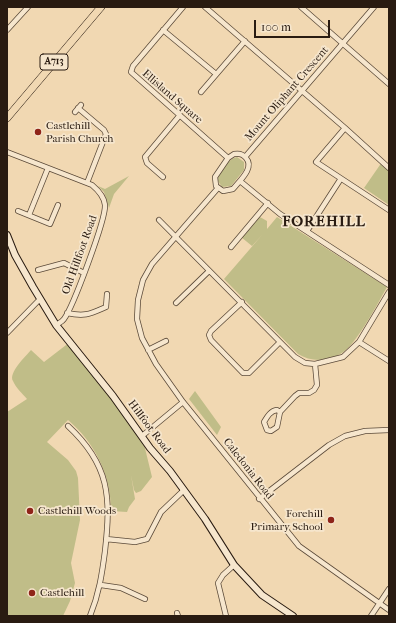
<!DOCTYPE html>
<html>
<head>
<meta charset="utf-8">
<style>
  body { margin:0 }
  #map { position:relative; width:396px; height:623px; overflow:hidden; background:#f1d8b2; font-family:"IM FELL French Canon",serif }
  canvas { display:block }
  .frame { position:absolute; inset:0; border:8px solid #291b11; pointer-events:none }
  .scale { position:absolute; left:254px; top:20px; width:76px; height:18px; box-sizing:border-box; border:2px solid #291b11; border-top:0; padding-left:5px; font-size:12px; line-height:14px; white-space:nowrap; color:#291b11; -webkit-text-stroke:3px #f6e6cd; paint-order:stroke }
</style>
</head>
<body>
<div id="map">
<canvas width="396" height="623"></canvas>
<div class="frame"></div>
<div class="scale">100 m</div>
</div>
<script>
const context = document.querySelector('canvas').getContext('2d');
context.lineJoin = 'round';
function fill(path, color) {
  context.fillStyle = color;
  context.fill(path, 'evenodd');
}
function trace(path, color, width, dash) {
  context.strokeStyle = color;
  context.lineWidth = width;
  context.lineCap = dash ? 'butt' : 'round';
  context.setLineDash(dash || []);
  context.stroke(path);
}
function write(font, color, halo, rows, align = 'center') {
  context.font = font + ' "IM FELL French Canon",serif';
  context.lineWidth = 3.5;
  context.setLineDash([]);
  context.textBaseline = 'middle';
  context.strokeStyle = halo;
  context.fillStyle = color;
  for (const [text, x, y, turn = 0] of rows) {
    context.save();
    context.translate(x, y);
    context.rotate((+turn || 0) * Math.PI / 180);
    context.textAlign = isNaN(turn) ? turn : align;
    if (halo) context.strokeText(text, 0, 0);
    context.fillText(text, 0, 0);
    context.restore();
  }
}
fill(new Path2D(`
  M237,157l7,5v8l-13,16 -9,1 -4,-6c-1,-8 10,-22 19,-24z
  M382,162l7,8v35l-25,-17z
  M129,176l-15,18 -5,14 -5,-16 -6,-6 7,3z
  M260,217l7,4v8l10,-12 110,70c-9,16 -31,58 -45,66 -14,9 -31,9 -44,1l-74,-75 38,-44 -10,11 -11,-9z
  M70,342l72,94 10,41 -11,14 -5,2 -2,-3 -3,-15 4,24 -6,8 -2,5 -16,-1c0,-36 -16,-68 -43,-91l-21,22 21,18 8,11 2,7 2,42 -9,43 4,20 -5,18 -7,15h-56v-204l20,-13c-5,-6 -11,-11 -14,-18 -5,-8 13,-25 18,-31l13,12z
  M195,391l26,36 -4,8 -28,-36z`), '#c0bd88');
const street = new Path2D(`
  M183,7l-50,59 -2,6 97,86
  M205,7l140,121 44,40
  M301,7l88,77
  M7,30l21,-23
  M163,30l53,44
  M201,92l44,-51
  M78,108l26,22 2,4 -19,49
  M75,112l6,-7
  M345,128l-29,34 73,48
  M7,152l85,33c6,5 12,11 13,20 1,14 -32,102 -41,114 -2,3 -5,4 -8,6
  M234,154c5,-1 9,0 12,4 9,10 -7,23 -13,31l-10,2 -7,-5 -1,-9 13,-19z
  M245,157l129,-150
  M163,177l-16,-14 -2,-6 35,-42
  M240,181l40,33 109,71
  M218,188l-66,76 -9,16 -5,20 -1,19 5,19 14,26 27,38 116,144 90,64
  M18,211l32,13 8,-19
  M29,215l19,-47
  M159,220l136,137 10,6 10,1 28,-7 16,-15 30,-50
  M307,231l33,-51
  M231,247l37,-44
  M38,270l26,-7 20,10
  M242,302l-31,29 -2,4 2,5 32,33h6l31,-31
  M176,303l33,-32
  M67,313c18,4 23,1 39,-6l1,-13
  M7,333l33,-34
  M359,342l30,19
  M148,350l18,-9
  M280,412l-3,-2c-7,1 -10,7 -13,12l3,8 4,1 6,-4 3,-15 15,-16 4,-3h10l5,-3 3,-5 -2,-21
  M68,426c42,39 43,71 37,125 -3,23 -6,43 -15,65
  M142,436l41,-34
  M259,499l70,-54 16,-9 20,-5 24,-1
  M106,539l29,3 12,-3 14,-27 23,-22
  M101,585l20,3 24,11
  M177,613l1,3
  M226,616l-8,-33 5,-8 11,-10
  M371,616l18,-27`);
const secondary = new Path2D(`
  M7,235l8,20 18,32 23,38 57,71 37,52 20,23 35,48 29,46 28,30 31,21`);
const primary = new Path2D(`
  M7,118l94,-111`);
trace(street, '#5b4a39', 6);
trace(secondary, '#291b11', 8);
trace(primary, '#291b11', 8);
trace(street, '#f6e6cd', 4.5);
trace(secondary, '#f6e6cd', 6);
trace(primary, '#f1d8b2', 7);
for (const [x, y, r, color] of [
  [38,132,4,"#8f2418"],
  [30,511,4,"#8f2418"],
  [331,520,4,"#8f2418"],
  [32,593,4,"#8f2418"]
]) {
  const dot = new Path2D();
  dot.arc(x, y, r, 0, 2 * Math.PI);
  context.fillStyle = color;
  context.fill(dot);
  trace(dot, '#f6e6cd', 1.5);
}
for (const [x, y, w] of [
  [54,62,28]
]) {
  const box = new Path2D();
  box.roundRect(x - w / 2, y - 8, w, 16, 3);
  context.fillStyle = '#f6e6cd';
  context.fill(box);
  trace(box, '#291b11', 1);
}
write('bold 10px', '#291b11', null, [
  ["A713",54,62]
]);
write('11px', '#291b11', '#f6e6cd', [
  ["Mount Oliphant Crescent",287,94,-49],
  ["Ellisland Square",172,97,41],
  ["Old Hillfoot Road",80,255,-70],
  ["Hillfoot Road",149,427,53],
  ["Caledonia Road",248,469,52]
]);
write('11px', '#291b11', '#f6e6cd', [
  ["Castlehill",46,126],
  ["Parish Church",46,139],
  ["Castlehill Woods",38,511],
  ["Forehill",323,514,"right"],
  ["Primary School",323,527,"right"],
  ["Castlehill",40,593]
], 'left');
context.letterSpacing = '1px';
write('bold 15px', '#291b11', '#f6e6cd', [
  ["FOREHILL",324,222]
]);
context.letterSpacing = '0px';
</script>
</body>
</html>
